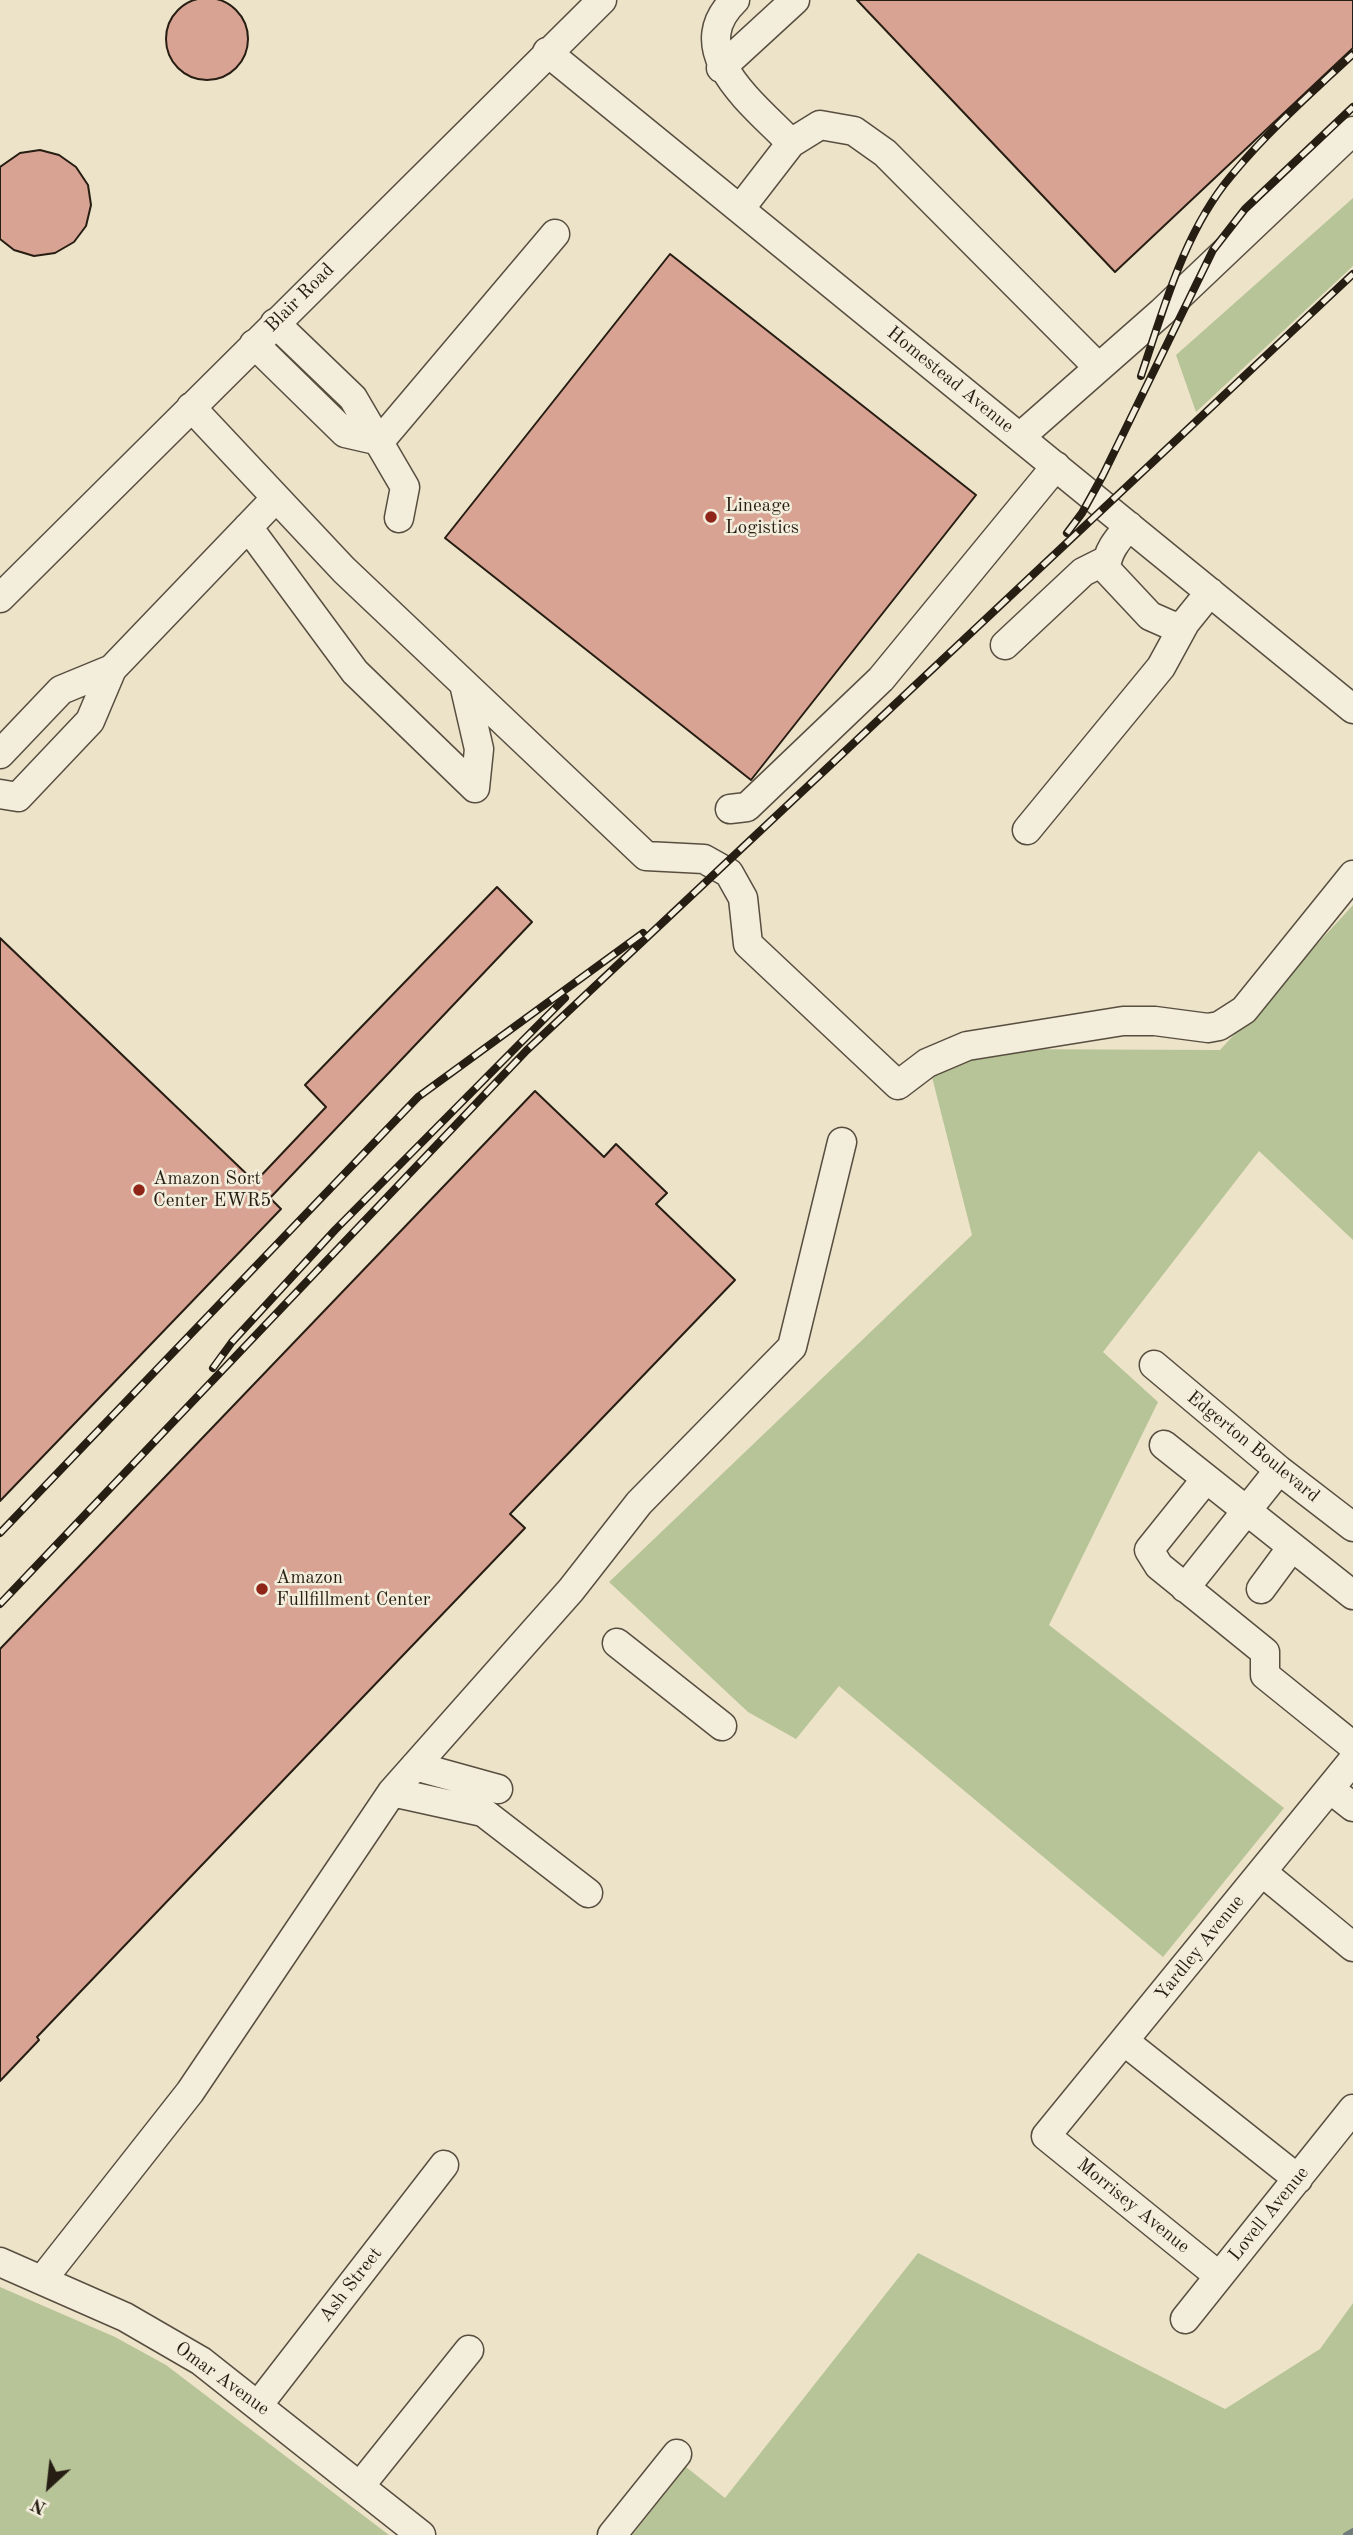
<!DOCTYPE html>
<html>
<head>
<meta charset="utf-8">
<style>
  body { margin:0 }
  #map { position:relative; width:1353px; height:2535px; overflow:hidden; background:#ede3c9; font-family:"Old Standard TT",serif }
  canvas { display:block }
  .north { position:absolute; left:14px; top:2451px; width:70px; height:70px; -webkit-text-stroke:5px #f3eddc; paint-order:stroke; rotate:207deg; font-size:19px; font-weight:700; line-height:28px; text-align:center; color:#261d13 }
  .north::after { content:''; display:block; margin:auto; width:24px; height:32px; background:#261d13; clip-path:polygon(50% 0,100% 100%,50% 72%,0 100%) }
</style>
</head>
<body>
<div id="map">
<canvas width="1353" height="2535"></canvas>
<div class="north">N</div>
</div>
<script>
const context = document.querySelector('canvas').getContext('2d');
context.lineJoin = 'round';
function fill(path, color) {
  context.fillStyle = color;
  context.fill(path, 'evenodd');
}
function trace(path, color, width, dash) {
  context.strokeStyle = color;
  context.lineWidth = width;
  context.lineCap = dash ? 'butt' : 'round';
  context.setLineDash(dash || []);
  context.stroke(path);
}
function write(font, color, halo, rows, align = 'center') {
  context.font = font + ' "Old Standard TT",serif';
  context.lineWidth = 5;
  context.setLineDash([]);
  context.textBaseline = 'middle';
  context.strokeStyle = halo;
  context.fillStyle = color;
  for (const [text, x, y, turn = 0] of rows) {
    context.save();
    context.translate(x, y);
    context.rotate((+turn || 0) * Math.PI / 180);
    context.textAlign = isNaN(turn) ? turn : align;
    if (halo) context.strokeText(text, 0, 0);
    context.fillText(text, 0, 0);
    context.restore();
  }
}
fill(new Path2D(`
  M1353,198v68l-157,146 -20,-57z
  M1353,905v335l-94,-89 -156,201 55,50 -109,223 235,183 -121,149 -324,-271 -43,53 -48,-27 -139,-130 363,-347 -40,-158 53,-28 235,1z
  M918,2253l307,156 95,-60 33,-46v232h-721l54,-68 39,31z
  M0,2287l115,50 51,28 223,170h-389z`), '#b7c497');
trace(new Path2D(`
  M1346,2535l7,-4`), '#6e7c7b', 6);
const building = new Path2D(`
  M166 39a41 41 0 1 1 82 0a41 41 0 1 1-82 0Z
  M857,0h496v48l-238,224z
  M40,150l19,5 17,12 12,18 3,20 -5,21 -12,16 -19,11 -21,3 -20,-6 -14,-11v-72l20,-14z
  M670,254l306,241 -225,285 -306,-242z
  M497,887l35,35 -262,276 11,11 -281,292v-563l255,244 71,-75 -21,-22z
  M535,1091l69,66 12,-13 51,49 -11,11 79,76 -225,234 15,14 -488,509 2,3 -39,41v-432z`);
fill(building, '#d9a394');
trace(building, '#261d13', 2);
const minor = new Path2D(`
  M735,0c-54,51 21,106 56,143
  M547,52l806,657
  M721,68l74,-68
  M740,209l51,-66 29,-18 34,6 31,22 212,213
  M275,323l78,75 52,89 -6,31
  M254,344l91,89 35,8
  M191,407l153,163 302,286 58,3 25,14 14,25 5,46 150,141 29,-22 40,-17 156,-25h32l53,7 11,-2 25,-16 109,-135
  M1020,437l142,-125 191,-181
  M380,441l175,-207
  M1129,526c-11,13 -22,25 -23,43l44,47 25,11 10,-4
  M248,527l107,145 120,116
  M0,598l602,-598
  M1005,645l78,-73 24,-12
  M464,684l15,65 -4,39
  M0,754l61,-64 51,-21
  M0,794l18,3 72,-76 22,-52 164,-171
  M730,809l17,-2 134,-128 175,-213
  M1027,830l134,-163 24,-44 25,-31
  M1154,1365l125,105 74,57
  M1164,1445l189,150
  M1206,1479l-57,71 10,16 106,86v23l88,71
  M1185,1588l94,-118
  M1261,1589l31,-42
  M617,1643l105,83
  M415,1766l83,23
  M1330,1789l23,18
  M392,1792l91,20 105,81
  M1262,1872l91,75
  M1124,2041l174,138
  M0,2262l125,55 76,44 220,174
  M1219,2276l-173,-140 307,-376
  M42,2280l148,-188 202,-300 179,-202 68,-87 153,-156 50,-205
  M1185,2319l168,-210
  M259,2404l185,-239
  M360,2486l109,-136
  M612,2535l65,-81`);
trace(minor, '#584e40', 31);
trace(minor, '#f3eddc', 28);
const rail = new Path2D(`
  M1141,376c23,-68 43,-144 90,-200 37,-45 80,-83 122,-122
  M1067,533l15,-20 21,-38 110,-225 32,-41 108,-102
  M213,1368l19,-26 103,-112 230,-232
  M0,1533l418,-436 225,-164
  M0,1604l527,-554 826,-776`);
trace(rail, '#261d13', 8);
trace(rail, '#f3eddc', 5, [16]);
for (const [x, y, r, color] of [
  [711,517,7,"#8f2418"],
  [139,1190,7,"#8f2418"],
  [262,1589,7,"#8f2418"]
]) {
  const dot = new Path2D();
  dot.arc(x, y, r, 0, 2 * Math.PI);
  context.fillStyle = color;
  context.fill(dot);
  trace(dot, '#f3eddc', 2.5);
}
write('19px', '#261d13', '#f3eddc', [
  ["Blair Road",300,298,-45],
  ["Homestead Avenue",950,380,39],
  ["Edgerton Boulevard",1253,1447,39],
  ["Yardley Avenue",1200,1948,-51],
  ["Morrisey Avenue",1133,2206,39],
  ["Lovell Avenue",1269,2214,-51],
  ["Ash Street",351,2285,-52],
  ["Omar Avenue",222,2379,36]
]);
write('19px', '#261d13', '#f3eddc', [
  ["Lineage",725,506],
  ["Logistics",725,528],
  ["Amazon Sort",153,1179],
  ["Center EWR5",153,1201],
  ["Amazon",276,1578],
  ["Fullfillment Center",276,1600]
], 'left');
</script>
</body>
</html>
